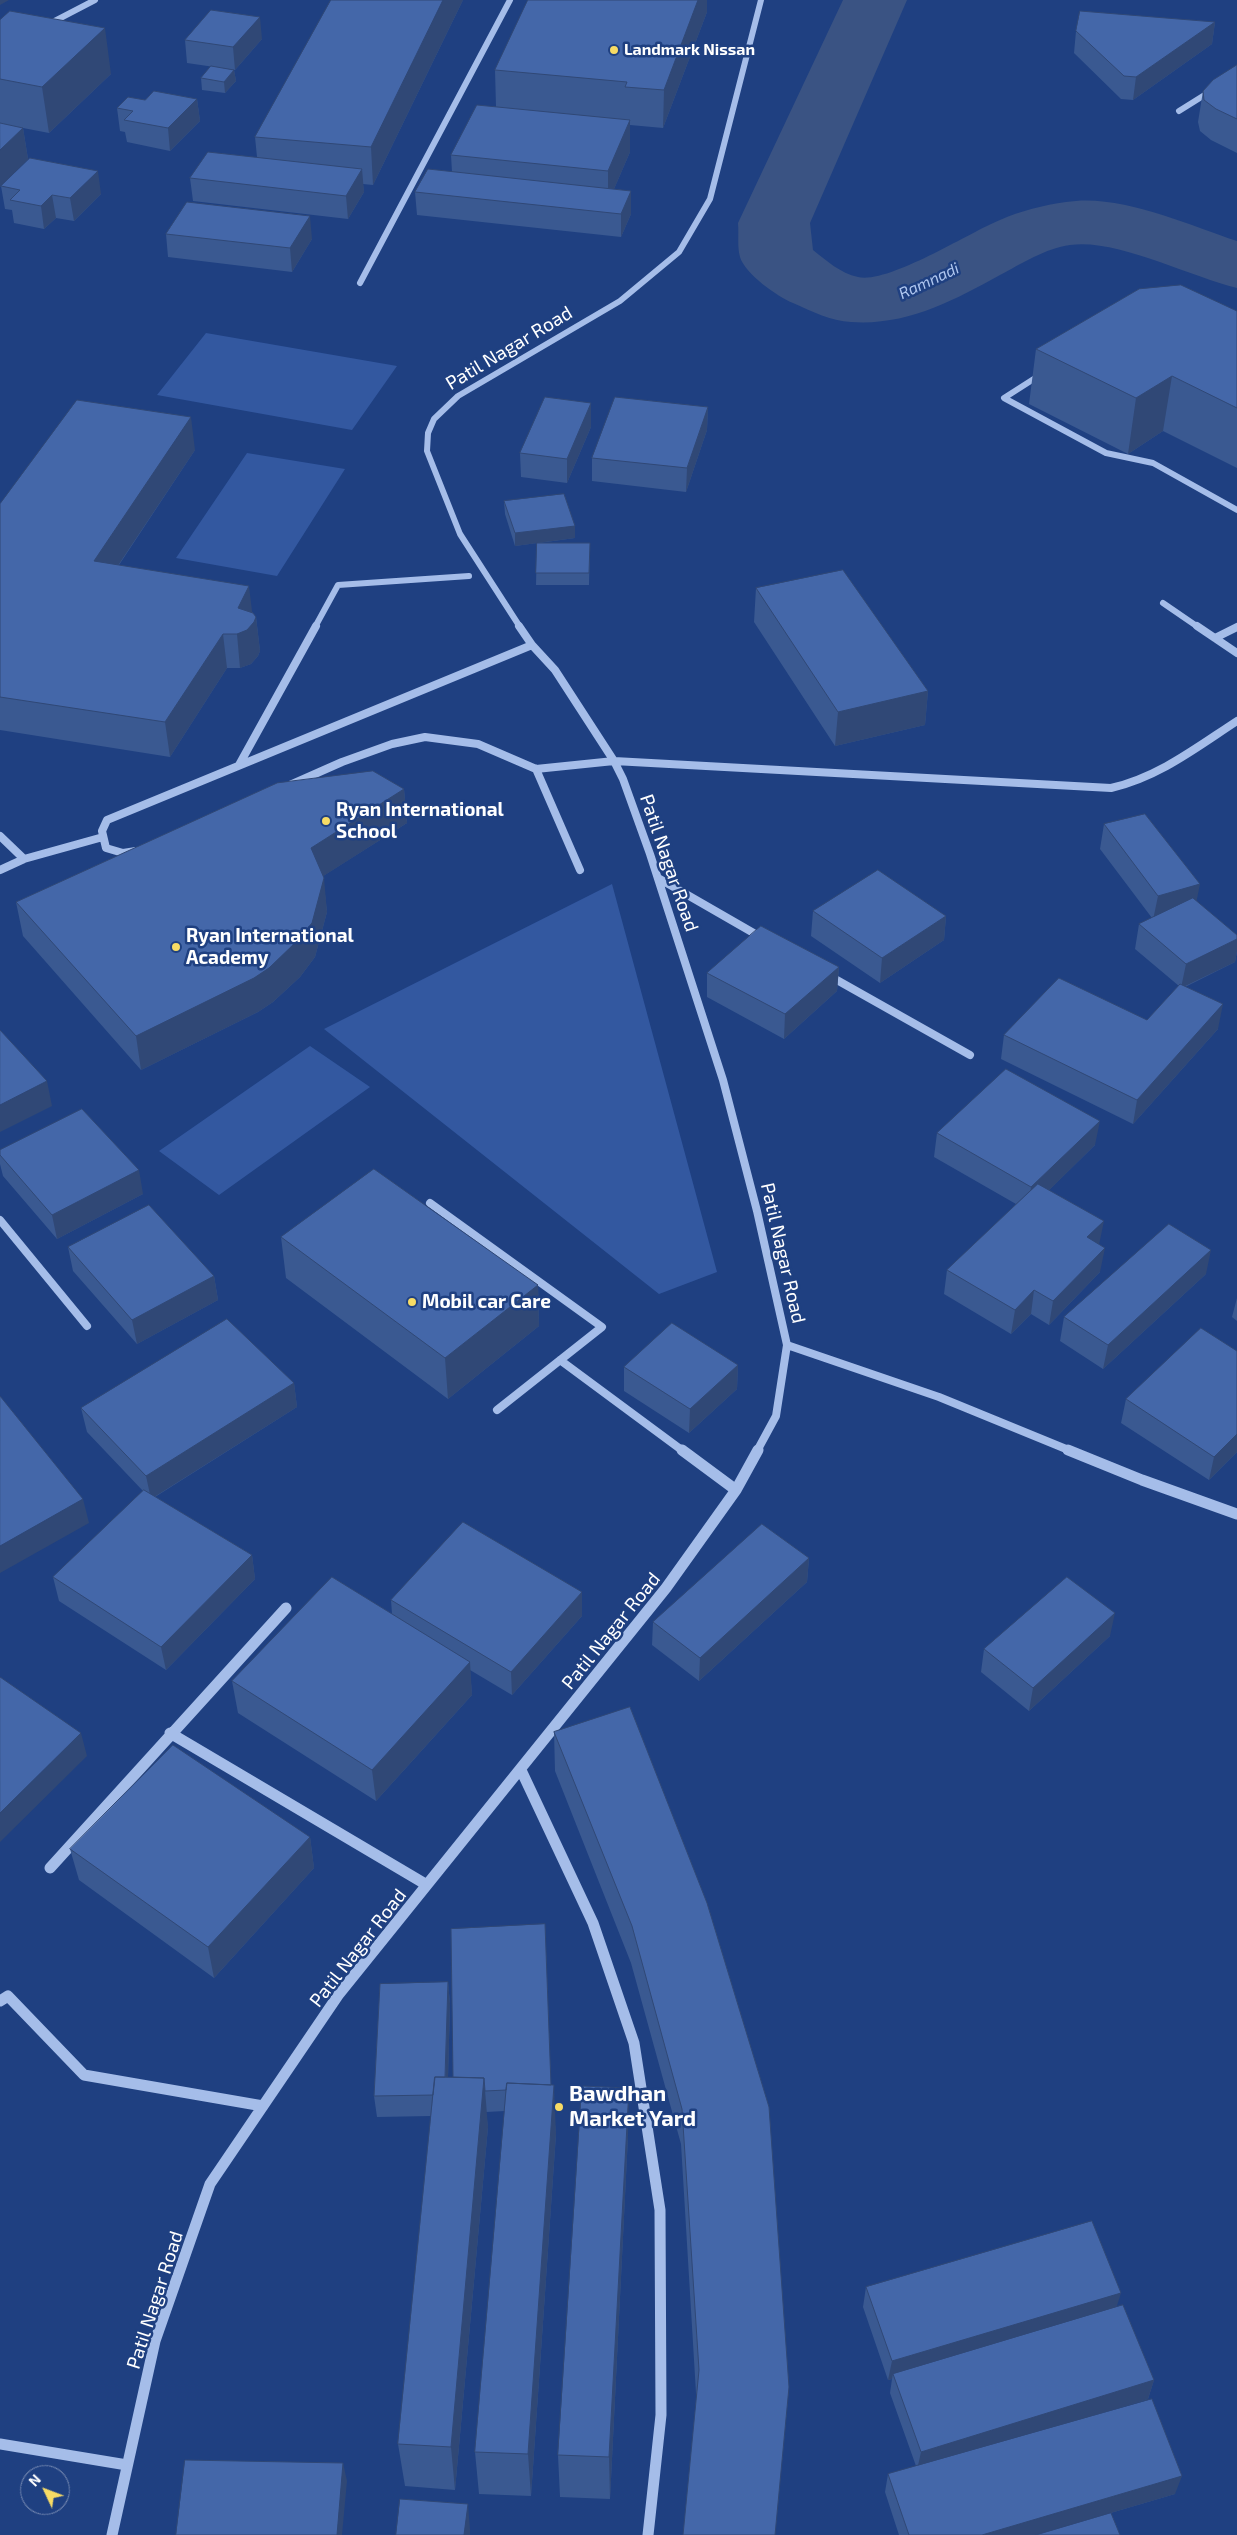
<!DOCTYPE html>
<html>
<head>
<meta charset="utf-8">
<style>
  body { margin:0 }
  #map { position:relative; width:1237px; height:2535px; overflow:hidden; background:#1f4081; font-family:"Exo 2",sans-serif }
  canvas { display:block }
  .north { position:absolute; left:20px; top:2465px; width:50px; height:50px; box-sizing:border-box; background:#1f4081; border:1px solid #798cb3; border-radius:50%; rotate:313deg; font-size:14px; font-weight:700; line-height:20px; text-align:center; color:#fff }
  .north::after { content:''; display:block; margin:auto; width:18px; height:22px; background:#f7db65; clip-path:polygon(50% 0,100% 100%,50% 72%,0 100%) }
</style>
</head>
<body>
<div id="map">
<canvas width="1237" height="2535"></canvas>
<div class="north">N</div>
</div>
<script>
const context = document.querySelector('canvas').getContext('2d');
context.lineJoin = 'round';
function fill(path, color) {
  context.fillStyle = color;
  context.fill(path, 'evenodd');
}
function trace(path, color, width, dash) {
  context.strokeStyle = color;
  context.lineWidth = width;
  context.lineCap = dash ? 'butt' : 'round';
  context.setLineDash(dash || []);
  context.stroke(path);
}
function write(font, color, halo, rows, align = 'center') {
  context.font = font + ' "Exo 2",sans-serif';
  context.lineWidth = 5;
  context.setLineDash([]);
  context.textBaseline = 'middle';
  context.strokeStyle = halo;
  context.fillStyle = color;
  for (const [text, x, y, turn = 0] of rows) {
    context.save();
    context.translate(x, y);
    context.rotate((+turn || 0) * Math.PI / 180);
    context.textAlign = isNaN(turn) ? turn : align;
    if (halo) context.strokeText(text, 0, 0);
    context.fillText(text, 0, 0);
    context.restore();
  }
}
fill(new Path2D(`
  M206,333l191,33 -45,64 -195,-35z
  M247,453l98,16 -68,107 -101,-18z
  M612,884l105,388 -58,22 -335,-265z
  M310,1046l60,41 -151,108 -60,-44z`), '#3358a0');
fill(new Path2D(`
  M843,0h64l-97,223 3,27c14,11 27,23 45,27 31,7 110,-44 142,-57 20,-9 44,-15 66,-18 53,-9 120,22 171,39v47c-48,-12 -122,-50 -167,-43 -24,3 -49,19 -70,30 -47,26 -94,51 -149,47 -20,-1 -40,-11 -58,-19 -15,-6 -48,-29 -53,-46 -3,-10 -1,-23 -2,-34z`), '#3a5383');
trace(new Path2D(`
  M47,25l48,-25
  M1179,111l32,-20
  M360,283l150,-283
  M1040,375l-36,23 102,55 47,10 84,47
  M1163,603l35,24
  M315,627l23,-42 131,-9
  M520,627l-60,-93 -33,-83 1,-18 6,-14 24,-23 162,-95 59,-49 31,-53 51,-199`), '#a5bde9', 6);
trace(new Path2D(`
  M519,626l13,19 23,25 59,91 9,18 27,75 73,226 34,131 30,134 -11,71 -19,35
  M1197,626l40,27
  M1215,638l22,-11
  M239,765l77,-139
  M536,769l44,101
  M290,785l52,-23 50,-18 33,-7 53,7 58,25 78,-8 497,27c48,-11 86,-41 126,-67
  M0,836l24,23
  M136,851l-13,2 -17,-5 -4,-17 5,-11 425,-175
  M0,870l24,-11 79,-22
  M658,878l106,61
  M828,975l142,80
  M430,1203l172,124 -105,83
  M0,1220l87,106
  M787,1345l152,52 132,54
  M560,1360l123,91`), '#a5bde9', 8);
trace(new Path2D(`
  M682,1450l54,40
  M1068,1450l74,30 95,34
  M170,1733l257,152
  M521,1770l72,153 41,120 26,167 1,205 -13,120
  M50,1868l236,-260
  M0,2001l8,-5 76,79 179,31
  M0,2444l127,21
  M112,2535l43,-194 55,-157 129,-190 327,-406 70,-98 22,-40`), '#a5bde9', 11);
fill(new Path2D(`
  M463,0l-90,185 -10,-1 1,8 -16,27 -155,-18 -3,-23 67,-21 -2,-20z
  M528,0h179v12l-44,116 -33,-3v27l-16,37 17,2v23l-10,23 -204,-22 -2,-23 37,-20 -1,-17 45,-48 -1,-37z
  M0,20l111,54 -62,59 -26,-5 5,31 -28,28z
  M1215,22l-3,22 -79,56 -12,-1 -47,-46 2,-22z
  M262,39l-27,31 -48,-7 -2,-23z
  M1237,65v88l-26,-13 -11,-9 -2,-9 5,-31z
  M234,70l2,11 -11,12 -23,-3 -1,-12z
  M197,99l3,22 -30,30 -43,-9 -2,-10 -5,-1 -3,-23 28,-8z
  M1,186l100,8 -27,27 -18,-3 -12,11 -30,-6 -2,-13 -7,-1z
  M166,234l146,5 -20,33 -124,-15z
  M1237,311v157l-74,-37 -35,23 -99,-50 7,-55z
  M591,403v24l-24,56 -46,-6 -1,-24z
  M708,407l-1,23 -21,62 -94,-11v-23z
  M195,450l-76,115 133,47 4,5 4,34 -2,5 -7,8 -11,4h-13l-57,89 -170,-27v-226z
  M504,501l71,37 -36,5h51l-1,42h-53l1,-42 -22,3 -10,-32z
  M756,588l172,103 -3,34 -90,21 -81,-124z
  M404,789l3,34 -84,53 4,36 -12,45 -15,20 -27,25 -15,10 -117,58 -118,-134 -7,-34z
  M1104,824l133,111v16l-2,11 -50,25 33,42 -85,95 -132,-65 3,-24 143,-15 32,-34 -44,-37 4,-25 13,-6 -52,-69z
  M813,911l133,5 -2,24 -64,43 -69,-47z
  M839,967l-2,24 -53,48 -77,-42v-24z
  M937,1133l158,12 -46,45 50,54 1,28 -51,53 -18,-11 -20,20 -67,-40 3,-24 69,-66 -82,-47z
  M0,1150l143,44 -86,45 -54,-63 -3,-12z
  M281,1237l257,48 1,41 -91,73 -162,-121z
  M68,1247l146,29 4,24 -81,44 -64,-73z
  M1206,1274l-103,95 -43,-28 4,-24z
  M1237,1298v23l-5,-4z
  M1237,1351v101l-28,28 -88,-57 5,-24z
  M738,1365l-1,24 -48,44 -65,-42v-24z
  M294,1383l3,24 -142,90 97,58 3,24 -89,91 -107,-69 -6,-24 90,-86 -56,-59 -6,-24z
  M809,1558l-2,24 -108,99 -47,-36 1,-23z
  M582,1592v24l-70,79 -42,-25 2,25 -96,106 -138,-88 -6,-32 160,-67 -1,-14z
  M1110,1636l-81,75 -48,-39 3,-23z
  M630,1707l145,828 -79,-142 -15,-249 -50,-181 -76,-192 -1,-39z
  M310,1837l4,31 -100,110 -135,-98 -9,-31z
  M448,1982l2,22 -2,73 103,8 5,49 -25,362 -52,-2 -4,-42 30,-341 -19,1 2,15 -33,363 -50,-4 -7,-42 33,-328 -54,1 -3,-21z
  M628,2136l-18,363 -50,-2 -2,-42z
  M866,2287l250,20 38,73 -6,19 -55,17 82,78 -139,41h-137l-14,-43 3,-18 28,-8 -26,-73 2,-14 -4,1 -25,-73z`), '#3a5991');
fill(new Path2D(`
  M0,0h9l-9,5z
  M443,0h20l-90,185 -2,-38z
  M698,0h9v12l-44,116 1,-38z
  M260,17l2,22 -27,31 -2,-23z
  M1215,22l-3,22 -79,56 3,-23z
  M105,28l6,46 -62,59 -7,-46z
  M234,70l2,11 -11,12 -1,-11z
  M197,99l3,22 -30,30 -2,-23z
  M630,120v32l-22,51v-32z
  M23,128l5,31 -28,28v-37z
  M362,169l2,23 -16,27 -2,-23z
  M98,171l3,23 -27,27 -4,-23z
  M631,191v23l-10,23v-23z
  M52,195l4,23 -12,11 -3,-23z
  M310,216l2,23 -20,33 -2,-24z
  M1172,376l-9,55 -35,23 8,-56z
  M591,403v24l-24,56v-24z
  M708,407l-1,23 -21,62 1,-24z
  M191,417l4,33 -96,144 -5,-33z
  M575,526v12l-60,8v-13z
  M249,586l4,33 3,-2 4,34 -2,5 -7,8 -11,4 -3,-34 1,-26z
  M223,634l4,34 -57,89 -5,-35z
  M928,691l-3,34 -90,21 3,-34z
  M404,789l3,34 -93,59 -3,-34z
  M324,878l3,34 -12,45 -15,20 -27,25 -15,10 -117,58 -5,-34z
  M1200,884l-5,25 -42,11 5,-24z
  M946,916l-2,24 -64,43 2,-25z
  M1237,939v12l-2,11 -54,26 5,-24z
  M839,967l-2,24 -53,48 1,-25z
  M1223,1004l-5,25 -85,95 4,-24z
  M47,1081l5,25 -52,26v-27z
  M1100,1121l-5,24 -67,66 3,-24z
  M139,1170l4,24 -86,45 -5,-24z
  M1104,1221l-5,24 -12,-8z
  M1105,1248l-5,24 -51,53 4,-24z
  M1211,1250l-5,24 -103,95 5,-24z
  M214,1276l4,24 -81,44 -5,-24z
  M538,1285l1,41 -91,73 -3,-41z
  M1034,1290l-3,24 -20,20 4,-24z
  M738,1365l-1,24 -48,44 1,-24z
  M294,1383l3,24 -146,92 -5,-23z
  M1237,1434v18l-28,28 5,-23z
  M83,1499l6,24 -89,50v-27z
  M252,1555l3,24 -89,91 -5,-23z
  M809,1558l-2,24 -108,99 1,-23z
  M582,1592v24l-70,79 -1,-23z
  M1115,1613l-5,23 -81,75 4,-23z
  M470,1662l2,33 -96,106 -4,-31z
  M81,1733l6,23 -87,86v-29z
  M310,1837l4,31 -100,110 -6,-31z
  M448,1982l2,22 -3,112 -2,-21z
  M484,2078l4,49 -33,363 -4,-43z
  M554,2085l2,49 -25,362 -3,-42z
  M629,2088l-1,48 -18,363 -1,-42z
  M1121,2293l-6,19 -222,62 -1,5 -4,1 4,-19z
  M1154,2380l-6,19 -231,71 4,-18z
  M343,2463l4,18 -5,54h-5z
  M1182,2476l-7,18 -139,41h-54z
  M468,2504l2,25v6h-6z`), '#304876');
const building = new Path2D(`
  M331,0h112l-72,147 -116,-10z
  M528,0h170l-34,90 -39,-3 2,-5 -132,-12z
  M211,10l49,7 -27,30 -48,-7z
  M10,11l95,17 -63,59 -42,-8v-59z
  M1080,11l135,11 -79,55 -12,-1 -48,-45z
  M1237,65v54l-21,-10 -12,-9 -1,-9 10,-11z
  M211,66l23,4 -10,12 -23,-4z
  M154,91l43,8 -29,29 -44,-8 9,-9 -16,-3 11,-11 17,3z
  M477,105l153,15 -22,51 -157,-16z
  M0,123l23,5 -23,22z
  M208,152l154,17 -16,27 -156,-18z
  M30,158l68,13 -28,27 -18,-3 -11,11 -31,-6 10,-10 -19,-4z
  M428,169l203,22 -10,23 -206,-22z
  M187,202l123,14 -20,32 -124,-14z
  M1181,285l56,26v97l-65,-32 -36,22 -100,-49 103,-60z
  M545,397l46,6 -24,56 -47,-6z
  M615,397l93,10 -21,61 -95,-10z
  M77,400l114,17 -97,144 155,25 -11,22 15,5 3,4 -2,5 -7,8 -10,4h-14l-58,88 -165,-25v-193z
  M564,494l11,32 -60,7 -11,-32z
  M537,543h53l-1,30h-53z
  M843,570l85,121 -90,21 -82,-124z
  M373,771l31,18 -93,59 13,30 -12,45 -16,19 -27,26 -15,10 -118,58 -120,-134 261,-119z
  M1145,814l55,70 -42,12 -54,-72z
  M878,870l68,46 -64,42 -69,-47z
  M1193,898l44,37v4l-51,25 -47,-40z
  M761,926l78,41 -54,47 -78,-41z
  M1059,978l88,42 33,-36 43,20 -86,96 -133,-65z
  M0,1030l47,51 -47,24z
  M1006,1069l94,52 -69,66 -94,-54z
  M82,1109l57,61 -87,45 -52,-60v-5z
  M374,1169l164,116 -93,73 -164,-121z
  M1038,1184l66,37 -17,16 18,11 -52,53 -19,-11 -19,20 -68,-40z
  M149,1205l65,71 -82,44 -64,-73z
  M1169,1224l42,26 -103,95 -44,-28z
  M227,1319l67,64 -148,93 -65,-68z
  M672,1323l66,42 -48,44 -66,-42z
  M1201,1328l36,23v83l-23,23 -88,-58z
  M0,1396l83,103 -83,47z
  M144,1490l108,65 -91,92 -108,-70z
  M463,1522l119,70 -71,80 -120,-72z
  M762,1524l47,34 -109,100 -47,-36z
  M332,1577l138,85 -98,108 -140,-89z
  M1067,1577l48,36 -82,75 -49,-39z
  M0,1677l81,56 -81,80z
  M630,1707l77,196 62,204 20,280 -14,148h-92l16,-165 -17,-261 -50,-183 -78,-194z
  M173,1745l137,92 -102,110 -138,-98z
  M545,1924l6,161 -44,-2 -1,7 -21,1 -1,-13 -31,-1 -2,-148z
  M448,1982l-3,95h-10l-2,18 -59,1 6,-112z
  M435,2077l49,1 -33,369 -53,-3z
  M507,2083l47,2 -26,369 -53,-2z
  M582,2086l47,2 -20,369 -51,-2z
  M1092,2221l29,72 -229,68 -26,-74z
  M1123,2305l31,75 -233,72 -28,-78z
  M1152,2399l30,77 -200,59h-73l-21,-61z
  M185,2460l158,3 -6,72h-161z
  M400,2499l68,5 -4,31h-68z
  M1111,2513l9,22h-84z`);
fill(building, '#4467a9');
trace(building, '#304876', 1);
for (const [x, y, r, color] of [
  [614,50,5,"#f7db65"],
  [326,821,5,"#f7db65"],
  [176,947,5,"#f7db65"],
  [412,1302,5,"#f7db65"],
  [559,2107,5,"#f7db65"]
]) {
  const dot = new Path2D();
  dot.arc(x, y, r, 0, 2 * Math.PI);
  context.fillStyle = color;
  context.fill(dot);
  trace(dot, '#1f4081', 2);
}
write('bold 16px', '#fff', '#1f4081', [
  ["Landmark Nissan",624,50]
], 'left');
write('italic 16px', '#b0c7f0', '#1f4081', [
  ["Ramnadi",929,281,-25]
]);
write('19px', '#fff', '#1f4081', [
  ["Patil Nagar Road",509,348,-31],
  ["Patil Nagar Road",669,863,71],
  ["Patil Nagar Road",783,1253,77],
  ["Patil Nagar Road",611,1631,-51],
  ["Patil Nagar Road",358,1948,-52],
  ["Patil Nagar Road",155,2300,-72]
]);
write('bold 19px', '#fff', '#1f4081', [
  ["Ryan International",336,810],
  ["School",336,832],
  ["Ryan International",186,936],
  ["Academy",186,958],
  ["Mobil car Care",422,1302]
], 'left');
write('bold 22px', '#fff', '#1f4081', [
  ["Bawdhan",569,2094],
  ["Market Yard",569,2119]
], 'left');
</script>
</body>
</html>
